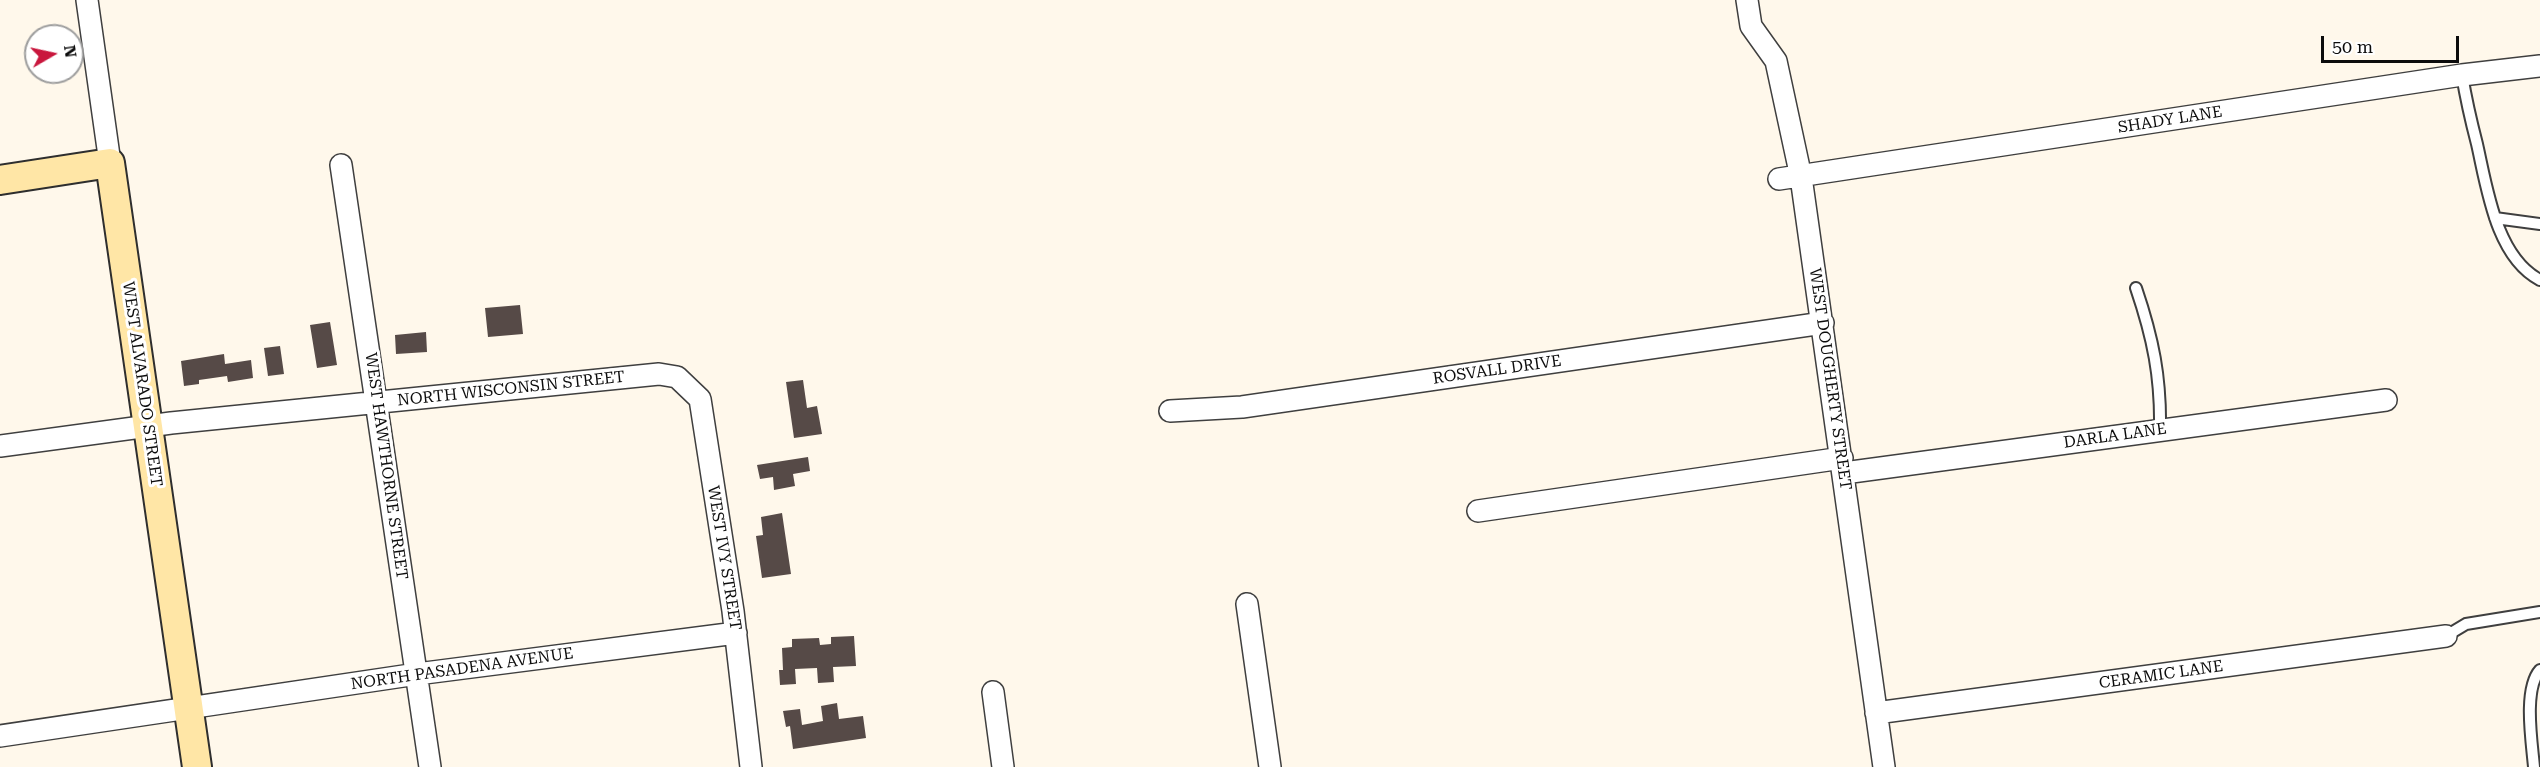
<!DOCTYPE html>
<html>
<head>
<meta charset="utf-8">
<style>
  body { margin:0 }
  #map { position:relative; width:2540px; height:767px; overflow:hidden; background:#fff8eb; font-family:"Roboto Serif",serif }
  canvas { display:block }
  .north { position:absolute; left:24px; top:24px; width:60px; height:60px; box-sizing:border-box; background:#fff; border:2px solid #9e9e9e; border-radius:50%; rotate:81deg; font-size:16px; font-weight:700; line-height:24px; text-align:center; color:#0c0c0c }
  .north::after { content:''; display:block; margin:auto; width:21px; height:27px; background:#c9173d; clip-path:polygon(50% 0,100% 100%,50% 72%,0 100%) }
  .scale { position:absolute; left:2321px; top:36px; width:138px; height:27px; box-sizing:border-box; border:3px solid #0c0c0c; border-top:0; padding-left:8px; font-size:18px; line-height:21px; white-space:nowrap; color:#0c0c0c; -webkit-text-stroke:4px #fff; paint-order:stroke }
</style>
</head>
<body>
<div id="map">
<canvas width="2540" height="767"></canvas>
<div class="north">N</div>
<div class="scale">50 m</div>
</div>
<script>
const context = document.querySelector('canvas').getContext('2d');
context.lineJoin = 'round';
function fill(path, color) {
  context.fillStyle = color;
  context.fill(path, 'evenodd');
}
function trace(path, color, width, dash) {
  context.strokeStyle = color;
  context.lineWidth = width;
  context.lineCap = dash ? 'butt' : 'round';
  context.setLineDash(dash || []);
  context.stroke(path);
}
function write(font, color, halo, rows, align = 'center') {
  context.font = font + ' "Roboto Serif",serif';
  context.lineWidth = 6;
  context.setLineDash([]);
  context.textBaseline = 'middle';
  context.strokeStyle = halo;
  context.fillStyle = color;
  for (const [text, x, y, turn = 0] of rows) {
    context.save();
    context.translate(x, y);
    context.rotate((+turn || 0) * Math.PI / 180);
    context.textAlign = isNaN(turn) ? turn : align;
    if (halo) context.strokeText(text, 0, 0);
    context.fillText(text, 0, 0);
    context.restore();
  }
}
fill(new Path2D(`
  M520,305l3,29 -35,3 -3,-29z
  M330,322l7,43 -20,3 -7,-43z
  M426,332l1,20 -31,2 -1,-19z
  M280,346l4,28 -16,2 -4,-28z
  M224,354l1,10 26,-4 2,18 -25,4 -1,-6 -28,4v4l-15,2 -3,-25z
  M803,380l4,28 10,-2 5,28 -28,4 -8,-56z
  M808,457l2,14 -17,3 2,12 -21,4 -1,-13 -13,2 -3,-14z
  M782,513l9,61 -29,4 -6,-42 7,-1 -2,-18z
  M854,636l2,30 -23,1 1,15 -16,1 -1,-15 -22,1 1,15 -16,1 -1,-15h4l-1,-22 10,-1v-8l27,-1 1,7 11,-1v-7z
  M837,703l2,16 24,-3 3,22 -73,11 -3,-23 -4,1 -3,-16 17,-2 2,16 21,-4 -2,-15z`), '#564a47');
const lane = new Path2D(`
  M2462,75c4,24 9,46 15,69 10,44 19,113 63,136
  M2495,218l45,6
  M2136,288c17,50 25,89 24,142
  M2446,636l20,-12 74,-12
  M2534,767c-2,-24 -11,-78 6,-97`);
const street = new Path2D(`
  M87,0l23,163
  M1747,0l4,26 25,35 25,116 83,590
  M341,165l89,602
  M1779,179l683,-104 78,-9
  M1170,411l72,-4 581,-84
  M0,446l171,-23 488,-49 18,3 23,22 33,212 18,156
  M1844,473l542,-73
  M1478,511l364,-53
  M1247,604l23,163
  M993,692l10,75
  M1876,713l570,-77
  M0,736l417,-62 319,-41`);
const secondary = new Path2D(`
  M0,180l110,-17 87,604`);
trace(lane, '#3f3f3f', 14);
trace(street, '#3f3f3f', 24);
trace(secondary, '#2e2e2e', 32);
trace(lane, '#fff', 10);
trace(street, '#fff', 21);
trace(secondary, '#ffe6a6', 28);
write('16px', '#0c0c0c', '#fff', [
  ["SHADY LANE",2170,120,-9],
  ["ROSVALL DRIVE",1497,370,-8],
  ["WEST DOUGHERTY STREET",1830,379,82],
  ["WEST ALVARADO STREET",142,384,82],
  ["NORTH WISCONSIN STREET",511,389,-6],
  ["DARLA LANE",2115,436,-8],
  ["WEST HAWTHORNE STREET",386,466,82],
  ["WEST IVY STREET",724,558,81],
  ["NORTH PASADENA AVENUE",462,669,-8],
  ["CERAMIC LANE",2161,675,-8]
]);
</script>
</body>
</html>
